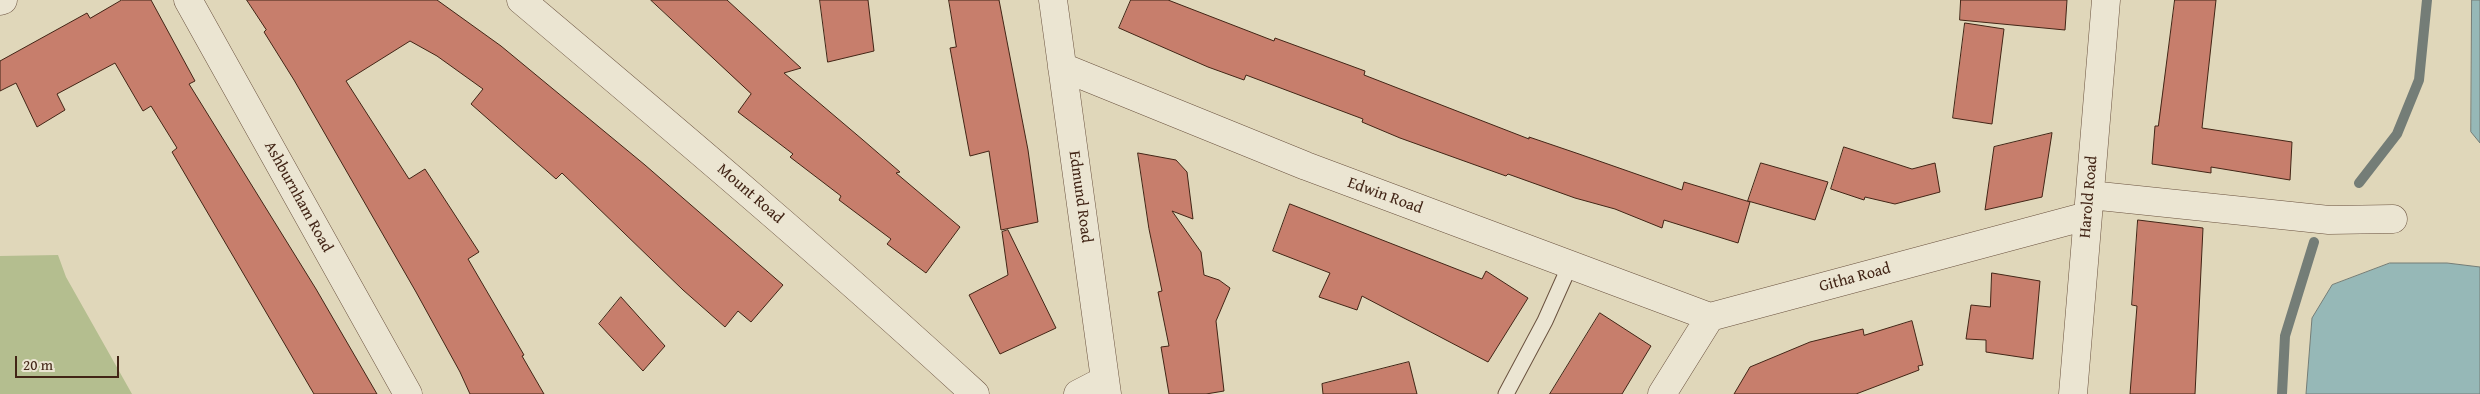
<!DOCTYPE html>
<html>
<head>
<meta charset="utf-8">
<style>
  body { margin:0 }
  #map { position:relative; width:2480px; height:394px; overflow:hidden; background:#e0d7ba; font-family:"Gentium Book Plus",serif }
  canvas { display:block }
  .scale { position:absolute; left:15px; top:356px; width:104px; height:22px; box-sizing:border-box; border:2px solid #422516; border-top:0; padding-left:6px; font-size:15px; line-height:18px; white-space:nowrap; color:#422516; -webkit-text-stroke:4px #ebe5d2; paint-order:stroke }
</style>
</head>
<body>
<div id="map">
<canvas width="2480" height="394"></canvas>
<div class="scale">20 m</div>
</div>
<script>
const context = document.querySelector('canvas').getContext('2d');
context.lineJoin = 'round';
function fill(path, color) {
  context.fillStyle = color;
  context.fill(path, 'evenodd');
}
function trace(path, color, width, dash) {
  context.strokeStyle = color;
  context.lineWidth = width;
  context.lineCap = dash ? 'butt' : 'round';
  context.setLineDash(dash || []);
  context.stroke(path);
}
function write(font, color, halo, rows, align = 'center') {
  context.font = font + ' "Gentium Book Plus",serif';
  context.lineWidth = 4;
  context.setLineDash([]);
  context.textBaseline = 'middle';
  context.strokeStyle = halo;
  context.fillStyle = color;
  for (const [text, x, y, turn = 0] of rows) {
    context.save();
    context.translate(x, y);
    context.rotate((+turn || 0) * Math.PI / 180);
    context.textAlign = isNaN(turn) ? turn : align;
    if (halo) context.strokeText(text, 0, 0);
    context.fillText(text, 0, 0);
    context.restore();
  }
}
fill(new Path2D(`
  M58,255l8,22 66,117h-132v-138z`), '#b4be8f');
const water = new Path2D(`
  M2472,0h8v143l-9,-11z
  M2390,263h57l33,4v127h-174l6,-76 20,-33z`);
fill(water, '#96b8b7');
trace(water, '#747d77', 1);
trace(new Path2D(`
  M2359,183l38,-49 22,-54 8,-80
  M2282,394l3,-58 29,-94`), '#747d77', 10);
const building = new Path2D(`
  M122,0h29l44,81 -6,3 127,205 61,105h-63l-142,-242 5,-4 -26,-42 -8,5 -28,-48 -58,31 8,16 -28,17 -21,-44 -16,8v-30l87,-48 3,5z
  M247,0h190l64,46 144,119 138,120 -32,37 -13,-11 -13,16 -42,-37 -121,-117 -6,6 -85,-75 12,-15 -46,-33 -27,-15 -64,40 63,98 16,-10 54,83 -11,7 56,96 -2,1 22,38h-74l-10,-22 -44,-80 -122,-212 -30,-48 2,-2z
  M651,0h76l74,68 -17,5 79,67 37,32 -4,1 64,54 -34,46 -39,-29 4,-5 -52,-39 2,-4 -51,-39 3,-3 -55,-42 13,-18z
  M820,0h48l6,51 -46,11z
  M949,0h50l29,150 10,72 -37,8 -12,-79 -19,5 -20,-108 6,-1z
  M1131,0h37l106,41 1,-3 90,33 -1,4 165,64v-2l50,17 103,36 2,-8 66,20 -12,41 -74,-23 -2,8 -47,-19 -40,-11 -67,-24 -2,2 -106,-38 -38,-16 1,-3 -117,-44 -2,5 -36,-13 -89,-39z
  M1961,0h106l-2,30 -105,-10z
  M2175,0h41l-14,128 90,14 -2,38 -79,-13v6l-59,-9 3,-38h3z
  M1965,23l39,6 -12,95 -39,-6z
  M2052,133l-10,64 -57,13 9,-63z
  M1844,147l68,22 23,-6 5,29 -45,12 -30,-7 -1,3 -33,-11z
  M1138,153l38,7 11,12 6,47 -21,-8 29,41 3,23 15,5 11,8 -14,33 8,70 -18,3h-37l-8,-47 8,-1 -11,-54 4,-1 -13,-62z
  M1761,163l67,19 -13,38 -67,-19z
  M1290,204l192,75 4,-8 42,27 -40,64 -126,-66 -5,14 -38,-13 11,-24 -57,-22z
  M2138,220l65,8 -8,166h-65l7,-88 -5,-1z
  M1008,230l48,98 -56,26 -31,-59 39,-20 -6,-43z
  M1992,273l48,8 -7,78 -47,-7v-12l-20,-1 5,-34 19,2z
  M621,297l44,49 -22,25 -44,-47z
  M1600,313l51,33 -29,48h-72z
  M1912,321l11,44 -5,1 1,4 -63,24h-122l16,-27 60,-25 53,-13 1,6z
  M1409,362l8,32h-94l-1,-10z`);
fill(building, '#c77e6c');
trace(building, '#422516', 1);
const service = new Path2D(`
  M1506,394l39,-73 25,-56`);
const minor = new Path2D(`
  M188,0l220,394
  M521,0c153,129 306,258 454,394
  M1053,0l54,394
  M0,1l3,-1
  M1062,67l244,99 404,151
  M2090,195l239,25 64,-1
  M1078,394l27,-14
  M1662,394l48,-77 377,-101
  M2073,394l33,-394`);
trace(service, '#6a523f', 17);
trace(minor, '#6a523f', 29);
trace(service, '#ebe5d2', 15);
trace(minor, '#ebe5d2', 28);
write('16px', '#422516', '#ebe5d2', [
  ["Mount Road",750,194,41],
  ["Edwin Road",1385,196,20],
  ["Ashburnham Road",298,197,61],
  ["Edmund Road",1080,197,82],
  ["Harold Road",2089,197,-85],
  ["Githa Road",1855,278,-15]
]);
</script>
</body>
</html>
